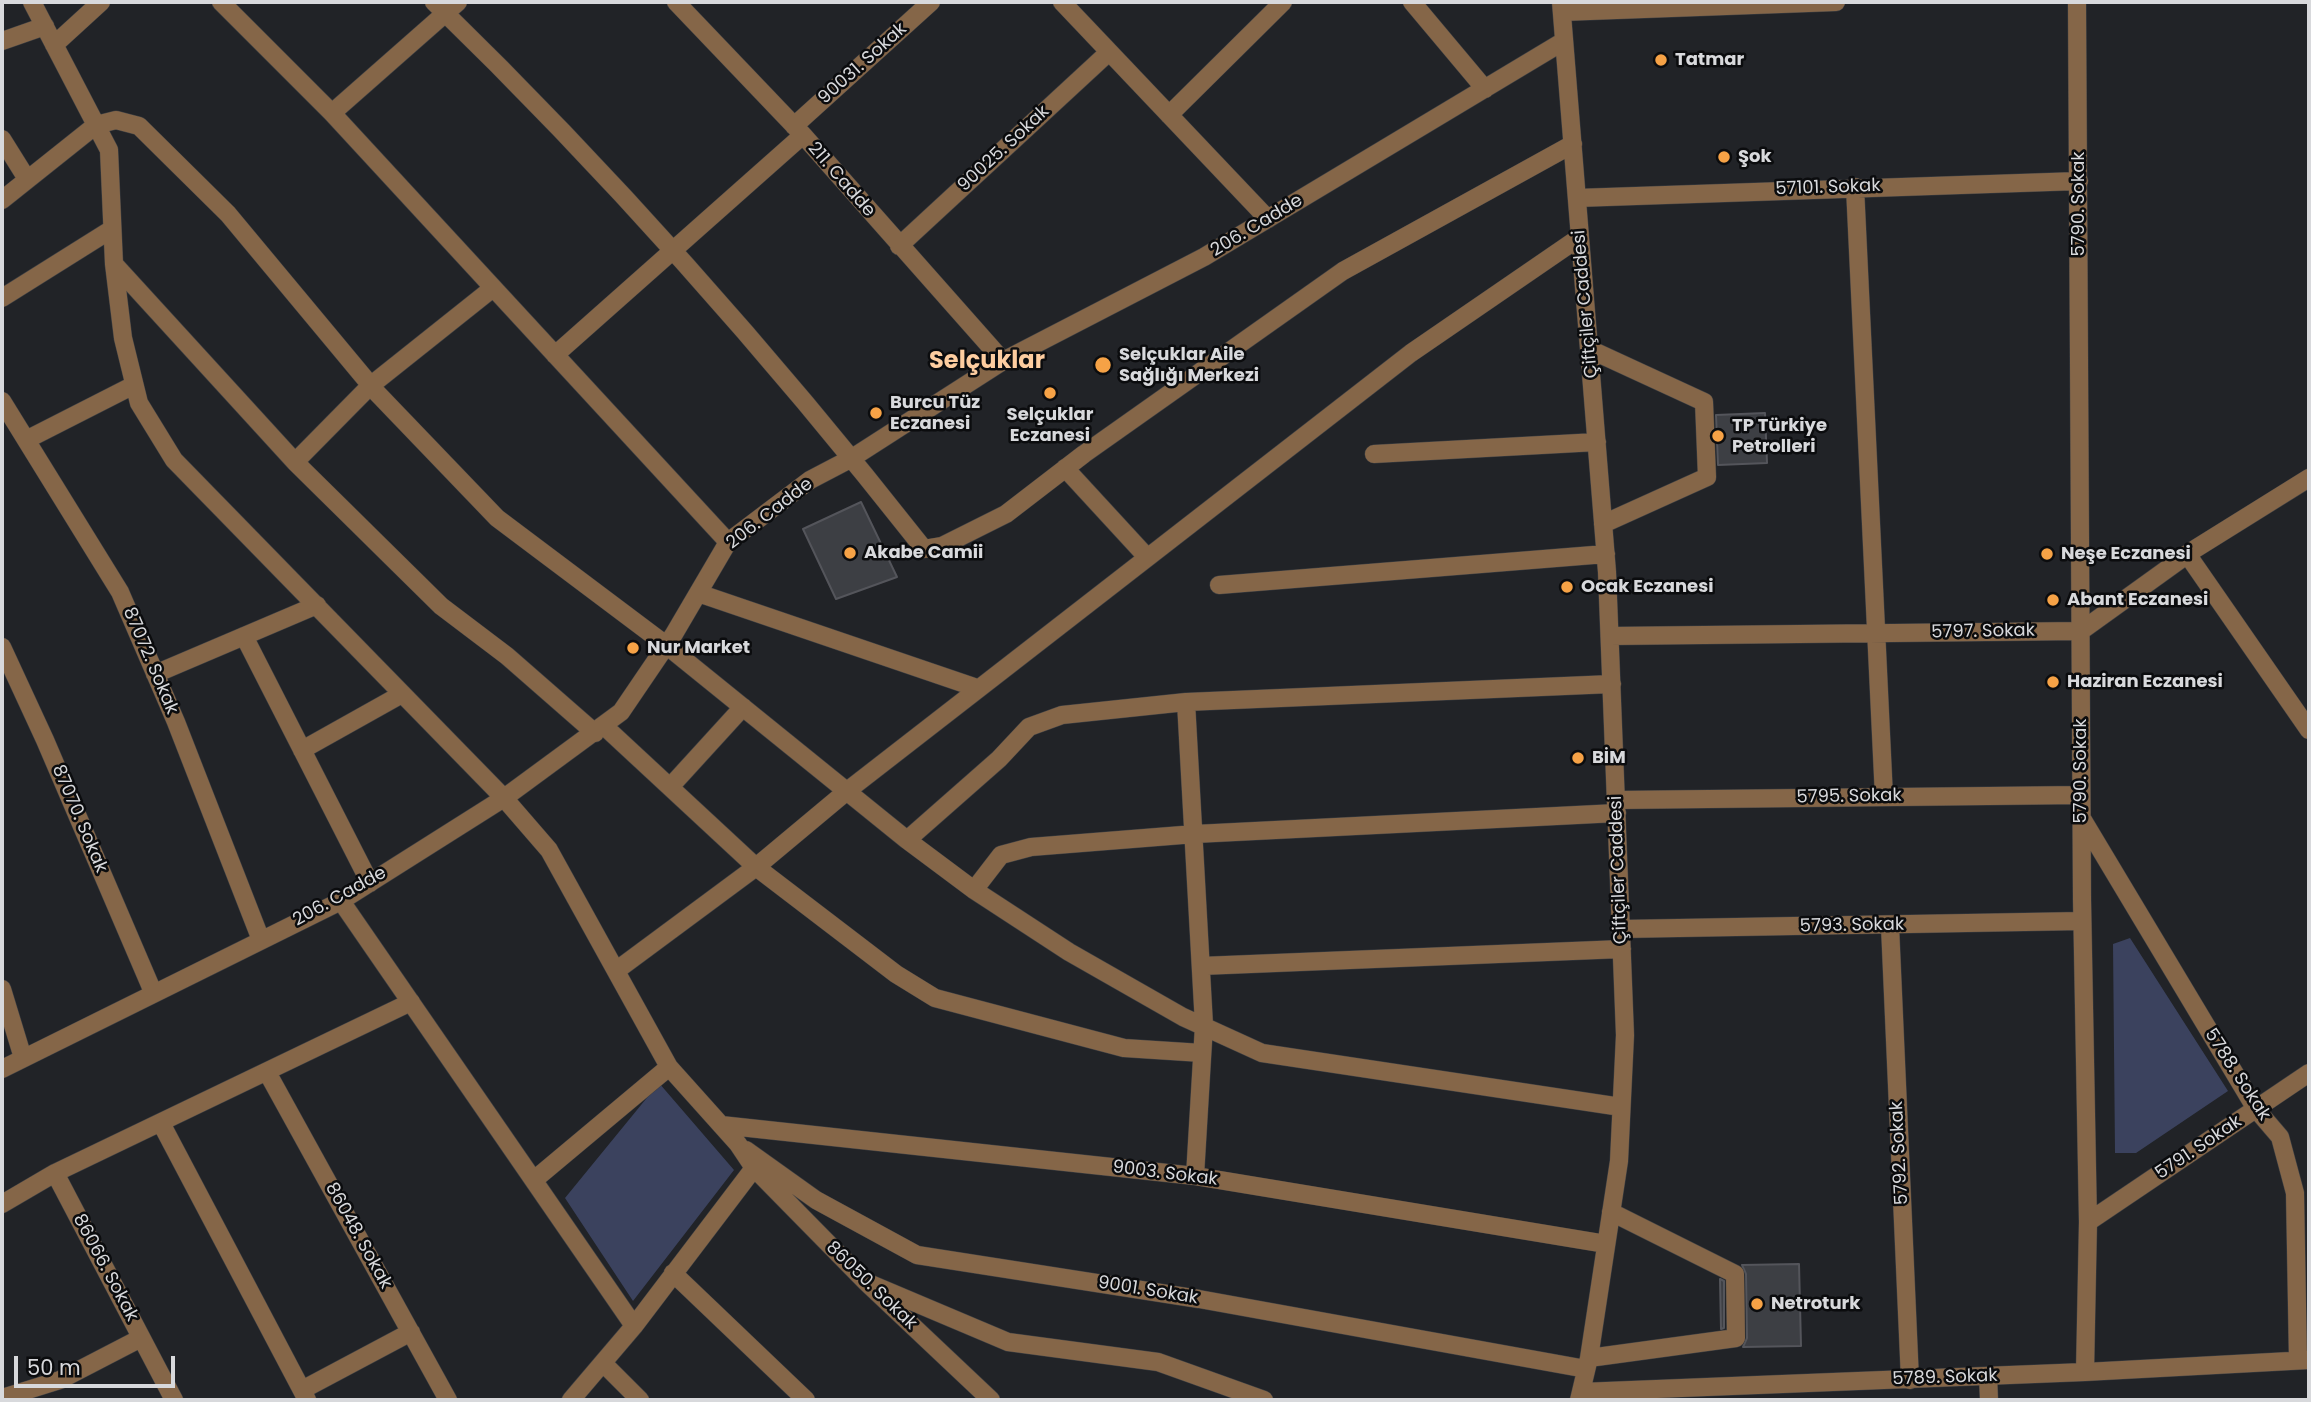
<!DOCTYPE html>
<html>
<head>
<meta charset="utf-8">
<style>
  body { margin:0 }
  #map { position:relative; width:2311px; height:1402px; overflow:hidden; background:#212327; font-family:Poppins,sans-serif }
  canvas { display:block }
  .frame { position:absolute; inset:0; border:4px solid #d8d9dc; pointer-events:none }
  .scale { position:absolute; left:14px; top:1356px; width:161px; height:32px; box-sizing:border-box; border:4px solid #d8d9dc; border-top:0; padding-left:9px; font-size:21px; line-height:24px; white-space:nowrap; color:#d8d9dc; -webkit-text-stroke:5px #0b0c0e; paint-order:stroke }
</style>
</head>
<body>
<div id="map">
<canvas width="2311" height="1402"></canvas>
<div class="frame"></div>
<div class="scale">50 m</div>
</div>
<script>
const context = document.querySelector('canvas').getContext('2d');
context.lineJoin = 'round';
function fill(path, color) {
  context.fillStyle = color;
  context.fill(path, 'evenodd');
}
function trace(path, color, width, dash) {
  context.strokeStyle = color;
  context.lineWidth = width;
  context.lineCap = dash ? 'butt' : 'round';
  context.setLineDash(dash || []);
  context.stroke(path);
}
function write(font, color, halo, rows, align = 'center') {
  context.font = font + ' Poppins,sans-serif';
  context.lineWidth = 5;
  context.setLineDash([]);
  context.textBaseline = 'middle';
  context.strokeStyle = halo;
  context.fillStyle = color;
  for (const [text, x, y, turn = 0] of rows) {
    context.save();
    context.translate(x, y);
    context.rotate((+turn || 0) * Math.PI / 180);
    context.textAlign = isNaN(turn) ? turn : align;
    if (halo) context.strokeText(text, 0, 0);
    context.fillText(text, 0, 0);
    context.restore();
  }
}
fill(new Path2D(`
  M2130,938l98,153 -92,62h-21l-2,-209z
  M659,1083l75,87 -101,131 -68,-103z`), '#3b425e');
const building = new Path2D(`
  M1765,413l2,50 -49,2 -2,-50z
  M861,502l36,75 -61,22 -33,-70z
  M1799,1264l2,82 -58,1 4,-9 -1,-64 -4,-9z
  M1720,1279l4,2v47l-3,1z`);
fill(building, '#3d3f44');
trace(building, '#54555b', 2);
const minor = new Path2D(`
  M32,2l77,148 5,114 9,74 16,65 35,57 330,338 45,52 120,217 69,77 16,24 -120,158 -63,74
  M221,2l111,111 396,429
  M434,2c176,171 339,355 490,547l18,-3 64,-32 78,-60 259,-183 230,-127
  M676,2l127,133 200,226
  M1062,2l206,217
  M1412,2l73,87
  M1561,2l46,570 18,463 -6,126 -30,197 -10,42
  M2077,2l5,897 6,323 -3,150
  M1562,12l274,-10
  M2,41l43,-15
  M54,45l47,-43
  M332,113l126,-111
  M1169,115l114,-113
  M794,126l137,-124
  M2,139l25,40
  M1855,187l29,610
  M1577,198l502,-17
  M2,200l94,-75 20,-5 23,6 89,88 149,179 120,125 169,127 241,195 67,50 95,62 114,65 79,36 359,54
  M899,246l210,-194
  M114,264l181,198 146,144 66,50 88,77
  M2,298l110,-69
  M1589,349l115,53 3,75 -104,47
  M555,355l248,-220
  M2,401l118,191 56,130 85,218
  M26,440l108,-55
  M1374,454l223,-12
  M295,462l75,-76 123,-98
  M1065,468l81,88
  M2187,554l122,176
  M1219,585l387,-31
  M698,593l279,95
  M244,636l126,247
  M1610,636l471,-5 114,-82 114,-71
  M2,647l43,93 108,252
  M155,674l162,-69
  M1186,702l18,323 -9,151
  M604,726l152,141 140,107 39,24 189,50 78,5
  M302,750l100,-56
  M670,787l73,-80
  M1616,800l465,-5
  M2081,817l175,292 24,28 15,56 3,167
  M907,840l92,-81 30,-32 33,-12 124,-13 426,-18
  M974,890l27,-35 30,-8 164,-13 422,-21
  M341,901l293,425
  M1890,926l20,454
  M1621,929l461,-8
  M1201,966l421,-17
  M617,970l139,-103 91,-76 564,-438 169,-116
  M2,989l21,69
  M2,1069l339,-168 163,-103 117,-86 53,-78 54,-92 82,-62 42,-22 151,-97 201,-104 360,-216
  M267,1072l181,328
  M161,1123l146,277
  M721,1125l474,51 411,68
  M746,1150l70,50 101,55 282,44 387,70
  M754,1168l112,114 125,118
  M55,1173l119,227
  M534,1180l135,-113
  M2,1204l53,-31 356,-171
  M2088,1222l221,-149
  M673,1273l133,127
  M866,1282l142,60 150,20 106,38
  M1589,1358l147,-20 -1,-64 -124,-62
  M603,1363l37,37
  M1988,1376l1,24
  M302,1390l109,-58
  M2,1398l58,-18 81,-42
  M1582,1400l-1,-8 504,-20 224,-12`);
trace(minor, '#3e4044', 19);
trace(minor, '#856648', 18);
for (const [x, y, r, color] of [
  [1661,60,7,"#f6a246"],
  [1724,157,7,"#f6a246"],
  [1103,365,9,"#f6a246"],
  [1050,393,7,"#f6a246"],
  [876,413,7,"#f6a246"],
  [1718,436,7,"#f6a246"],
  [850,553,7,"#f6a246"],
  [2047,554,7,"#f6a246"],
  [1567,587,7,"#f6a246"],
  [2053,600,7,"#f6a246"],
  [633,648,7,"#f6a246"],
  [2053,682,7,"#f6a246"],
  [1578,758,7,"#f6a246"],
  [1757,1304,7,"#f6a246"]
]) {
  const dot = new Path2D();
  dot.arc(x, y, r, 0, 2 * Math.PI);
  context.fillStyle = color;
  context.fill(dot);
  trace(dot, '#0b0c0e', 2.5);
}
write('bold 18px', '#d8d9dc', '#0b0c0e', [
  ["Tatmar",1675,60],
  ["Şok",1738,157],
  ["Selçuklar Aile",1119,355],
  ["Sağlığı Merkezi",1119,376],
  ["Burcu Tüz",890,403],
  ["Eczanesi",890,424],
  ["Selçuklar",1050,415,"center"],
  ["Eczanesi",1050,436,"center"],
  ["TP Türkiye",1732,426],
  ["Petrolleri",1732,447],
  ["Akabe Camii",864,553],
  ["Neşe Eczanesi",2061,554],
  ["Ocak Eczanesi",1581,587],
  ["Abant Eczanesi",2067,600],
  ["Nur Market",647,648],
  ["Haziran Eczanesi",2067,682],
  ["BİM",1592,758],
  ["Netroturk",1771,1304]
], 'left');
write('18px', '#d8d9dc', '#0b0c0e', [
  ["90031. Sokak",863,64,-42],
  ["90025. Sokak",1004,149,-43],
  ["211. Cadde",841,180,49],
  ["57101. Sokak",1828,188,-2],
  ["5790. Sokak",2079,204,-90],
  ["206. Cadde",1257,226,-31],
  ["Çiftçiler Caddesi",1586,304,-95],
  ["206. Cadde",770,514,-38],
  ["5797. Sokak",1983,632,-1],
  ["87072. Sokak",150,661,67],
  ["5790. Sokak",2081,771,-90],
  ["5795. Sokak",1849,797,-1],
  ["87070. Sokak",79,819,67],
  ["Çiftçiler Caddesi",1619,870,-92],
  ["206. Cadde",340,897,-29],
  ["5793. Sokak",1852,926,-1],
  ["5788. Sokak",2237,1075,57],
  ["5791. Sokak",2199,1148,-34],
  ["5792. Sokak",1900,1153,-93],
  ["9003. Sokak",1165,1174,7],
  ["86048. Sokak",358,1236,61],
  ["86066. Sokak",105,1268,62],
  ["86050. Sokak",871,1286,44],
  ["9001. Sokak",1148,1291,9],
  ["5789. Sokak",1945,1378,-2]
]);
write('bold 24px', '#fdcda0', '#0b0c0e', [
  ["Selçuklar",987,362]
]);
</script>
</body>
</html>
